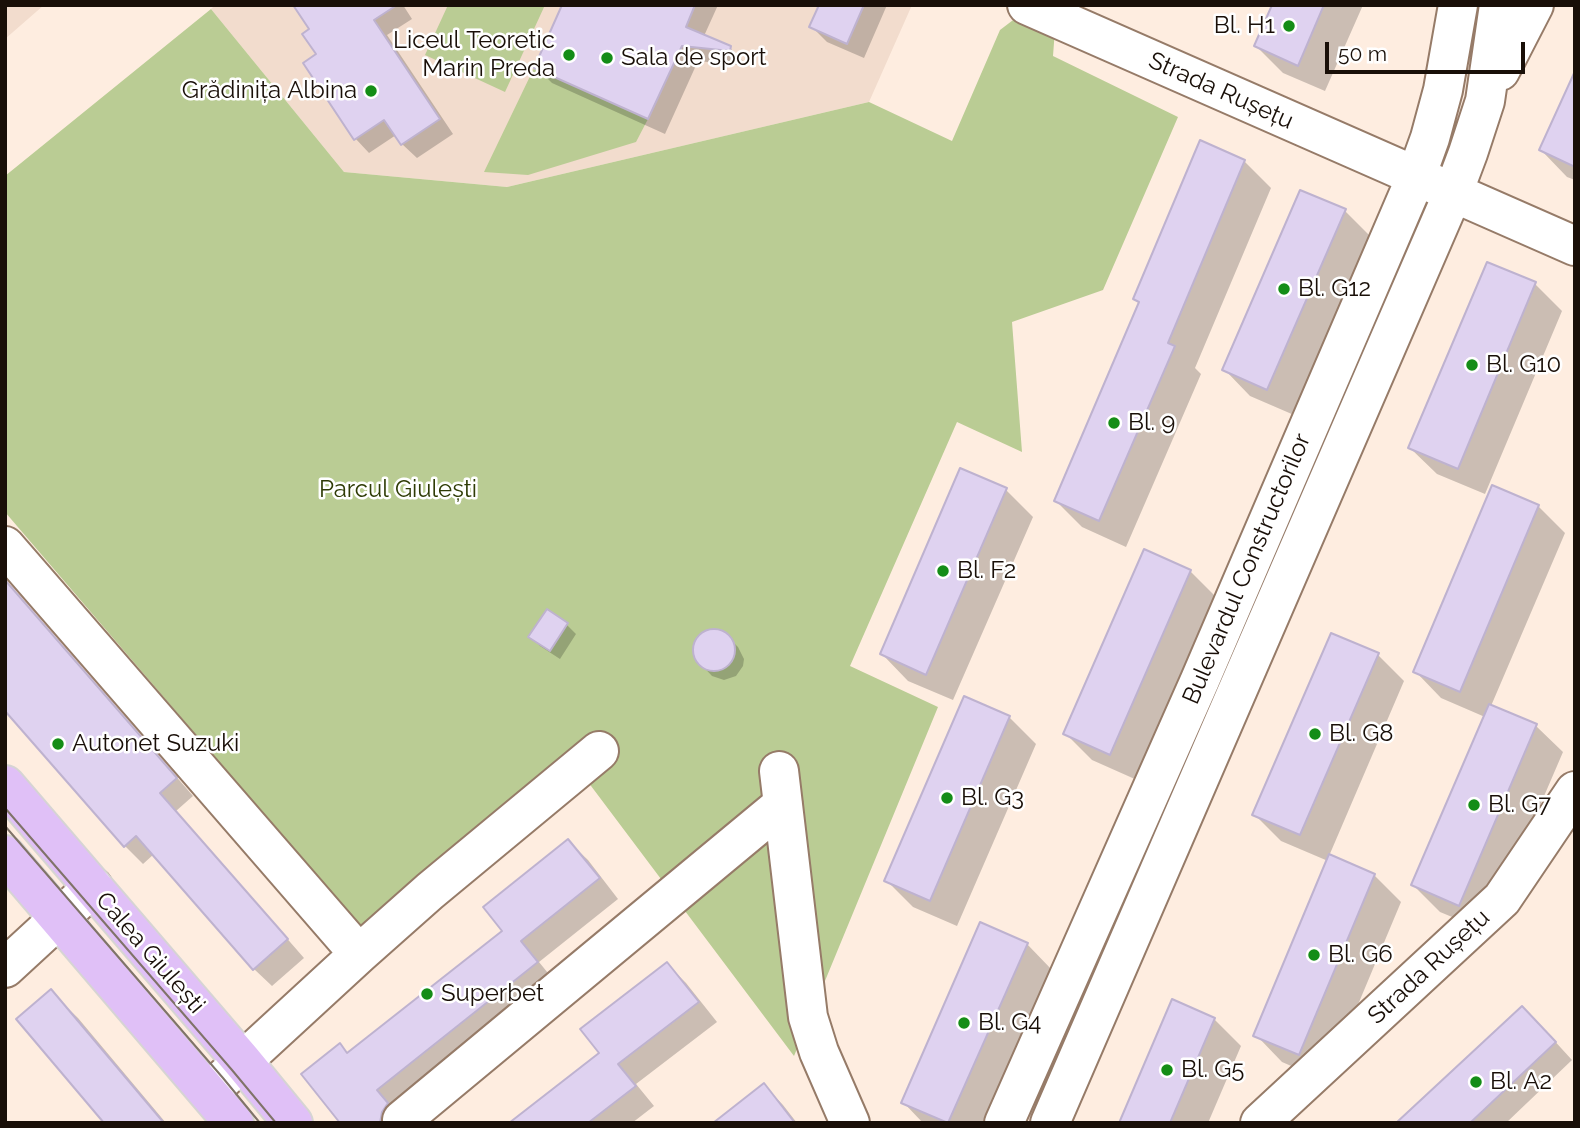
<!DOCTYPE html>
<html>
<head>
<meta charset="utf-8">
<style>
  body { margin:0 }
  #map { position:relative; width:1580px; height:1128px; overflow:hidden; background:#feede0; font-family:Raleway,sans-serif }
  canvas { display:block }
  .frame { position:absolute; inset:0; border:7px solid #190f08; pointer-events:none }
  .scale { position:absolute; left:1325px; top:42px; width:200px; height:32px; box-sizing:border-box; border:4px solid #190f08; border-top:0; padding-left:9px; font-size:21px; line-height:24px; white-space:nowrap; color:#190f08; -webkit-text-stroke:5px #fff; paint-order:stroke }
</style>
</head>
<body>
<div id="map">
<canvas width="1580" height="1128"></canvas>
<div class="frame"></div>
<div class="scale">50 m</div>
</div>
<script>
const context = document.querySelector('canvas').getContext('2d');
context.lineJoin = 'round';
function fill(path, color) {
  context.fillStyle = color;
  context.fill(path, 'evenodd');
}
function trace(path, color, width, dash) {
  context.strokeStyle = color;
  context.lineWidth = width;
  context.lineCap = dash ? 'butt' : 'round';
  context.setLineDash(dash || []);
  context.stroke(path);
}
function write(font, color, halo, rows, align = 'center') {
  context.font = font + ' Raleway,sans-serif';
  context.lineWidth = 5;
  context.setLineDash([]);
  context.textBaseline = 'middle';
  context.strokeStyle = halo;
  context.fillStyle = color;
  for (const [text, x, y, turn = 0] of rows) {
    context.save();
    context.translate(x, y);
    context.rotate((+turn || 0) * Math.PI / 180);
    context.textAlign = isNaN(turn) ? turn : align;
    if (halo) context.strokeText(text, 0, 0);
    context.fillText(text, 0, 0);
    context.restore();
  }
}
fill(new Path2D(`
  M5,5h39l-39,34z
  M215,5h697l-43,97 -362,85 -163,-15 -133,-163z`), '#f2dccd');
fill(new Path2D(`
  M448,5h97l-40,87 -80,-37z
  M211,9l133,163 163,15 362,-85 83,39 48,-111 21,-16 34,15 -2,27 125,61 -75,173 -91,32 10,130 -65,-30 -107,244 88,41 -144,349 -227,-302 -202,178 -360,-420v-336z
  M534,68l114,51 -12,23 -108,33 -44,-3z`), '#bacc94');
fill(new Path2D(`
  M295,5h108l9,14 -25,16 66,99 -36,24 -15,-14 -6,-9 -27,18 -14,-15 -37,-83 -6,-25z
  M564,5h154l-14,31 26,12 16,16v2l-48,-5 -33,73 -113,-51 -16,-16z
  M821,5h66l-23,53 -37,-16 -16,-16z
  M1274,5h89l-38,86 -42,-18 -27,-27z
  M1575,75v105l-8,-3 -26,-27z
  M1244,161l27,27 -76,180 6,6 -75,173 -44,-20 -26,-26 84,-196 -5,-6z
  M1345,211l26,26 -77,178 -44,-19 -26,-27z
  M1535,284l27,27 -77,183 -48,-20 -27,-26z
  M1006,490l27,27 -80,183 -45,-19 -26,-27z
  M1538,506l27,27 -74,173 45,20 27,26 -77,179 -46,-19 -27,-27 72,-168 -44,-19 -26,-27z
  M1190,571l27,27 -80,182 -45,-20 -27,-27z
  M5,579l188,217 -17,15 128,147 -32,28 -18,-17 -100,-115 -11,10 -18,-18 -120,-136z
  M547,611l20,14 9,9 -16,25 -20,-13 -9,-10z
  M710,631l13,1 15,15 6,12 -1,7 -7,10 -12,4 -12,-4 -14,-15 -3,-5v-13l9,-9z
  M1378,655l26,26 -75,175 45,19 27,27 -75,179 -44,-19 -26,-27 72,-174 -47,-20 -27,-27z
  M1009,717l27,27 -79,182 -44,-19 -27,-27z
  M568,841l20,19 30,39 -79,63 17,21 -150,140h-64l6,-68 156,-124z
  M1027,944l26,27 -66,152h-64l-20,-21z
  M667,964l19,19 31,39 -81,62 18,22 -22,17h-120l89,-69z
  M51,992l27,26 88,105h-59z
  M1214,1019l27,27 -33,77h-87z
  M1540,1025l32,35 -66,63h-107z
  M764,1085l19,20 14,18h-81z`), '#0003');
const building = new Path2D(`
  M293,5h104l-23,15 66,99 -39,26 -17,-25 -30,20 -51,-77 13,-9 -14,-20 7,-5z
  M562,5h133l-9,22 45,19 -1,5 -48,-5 -34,73 -114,-51z
  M819,5h45l-17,39 -38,-17z
  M1272,5h52l-26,61 -44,-20z
  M1575,71v96l-36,-17z
  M1200,140l45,20 -77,183 7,3 -76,175 -45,-20 85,-199 -6,-3z
  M1300,190l46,19 -79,181 -45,-20z
  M1487,262l49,20 -78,187 -50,-21z
  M960,468l47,20 -81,187 -46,-21z
  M1492,485l47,20 -79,187 -47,-20z
  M1144,549l47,21 -81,185 -47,-21z
  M5,580l172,198 -17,15 128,146 -35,31 -117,-134 -12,11 -119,-136z
  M547,609l21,14 -18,28 -22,-14z
  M693 650a21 21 0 1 1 42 0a21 21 0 1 1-42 0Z
  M1331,633l48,20 -79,182 -48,-20z
  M964,696l46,20 -80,185 -46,-20z
  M1489,704l48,20 -78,182 -48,-21z
  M568,839l32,39 -79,63 17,21 -161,128 11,13 -6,9 -2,11h-40l-39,-49 39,-31 7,10 155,-122 -19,-24z
  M1329,854l46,20 -76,181 -46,-19z
  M980,922l48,21 -80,180 -47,-20z
  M667,962l32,40 -81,62 18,22 -48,37h-79l90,-70 -19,-24z
  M51,989l113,134h-60l-88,-104z
  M1172,999l43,19 -45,105h-51z
  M1522,1006l34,36 -86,81h-74z
  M764,1083l31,40h-82z`);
fill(building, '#dfd2f0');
trace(building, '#beb2cf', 2);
const minor = new Path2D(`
  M1027,5l548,241
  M1500,71l34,-66
  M5,546l354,408
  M779,771l29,246 11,35 31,71
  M5,968l88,-81
  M209,1092l150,-138 71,-63 169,-140
  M402,1120l381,-316
  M1004,1123l196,-443 216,-503 14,-39 13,-48 15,-85
  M1050,1123l403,-930 15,-40 17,-52 14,-96
  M1260,1123l242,-224 73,-108`);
const major = new Path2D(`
  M5,785l237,276 51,62
  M5,855l229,268`);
trace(minor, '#967b68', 42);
trace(major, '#d6d4d3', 42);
trace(minor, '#fff', 38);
trace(major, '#e0c0f7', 38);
trace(new Path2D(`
  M5,808l227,262 44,53
  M5,826l218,252 37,45`), '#807369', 2);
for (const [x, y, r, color] of [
  [1289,26,7,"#148d17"],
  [569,55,7,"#148d17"],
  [607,58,7,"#148d17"],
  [371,91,7,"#148d17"],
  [1284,289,7,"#148d17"],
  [1472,365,7,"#148d17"],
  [1114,423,7,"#148d17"],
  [943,571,7,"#148d17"],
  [1315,734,7,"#148d17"],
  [58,744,7,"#148d17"],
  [947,798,7,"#148d17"],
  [1474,805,7,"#148d17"],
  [1314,955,7,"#148d17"],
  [427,994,7,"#148d17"],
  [964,1023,7,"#148d17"],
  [1167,1070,7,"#148d17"],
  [1476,1082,7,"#148d17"]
]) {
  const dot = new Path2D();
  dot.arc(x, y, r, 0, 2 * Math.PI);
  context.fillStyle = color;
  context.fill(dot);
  trace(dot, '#fff', 2.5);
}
write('24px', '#190f08', '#fff', [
  ["Bl. H1",1275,26,"right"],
  ["Liceul Teoretic",555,41,"right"],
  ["Marin Preda",555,69,"right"],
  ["Sala de sport",621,58],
  ["Grădinița Albina",357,91,"right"],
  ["Bl. G12",1298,289],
  ["Bl. G10",1486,365],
  ["Bl. 9",1128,423],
  ["Bl. F2",957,571],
  ["Bl. G8",1329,734],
  ["Autonet Suzuki",72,744],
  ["Bl. G3",961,798],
  ["Bl. G7",1488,805],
  ["Bl. G6",1328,955],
  ["Superbet",441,994],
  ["Bl. G4",978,1023],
  ["Bl. G5",1181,1070],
  ["Bl. A2",1490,1082]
], 'left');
write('24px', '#190f08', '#fff', [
  ["Strada Rușețu",1221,91,24],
  ["Bulevardul Constructorilor",1247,569,-67],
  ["Calea Giulești",150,953,49],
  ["Strada Rușețu",1429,967,-43]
]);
write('24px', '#2e3b05', '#fff', [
  ["Parcul Giulești",398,490]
]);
</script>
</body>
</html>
